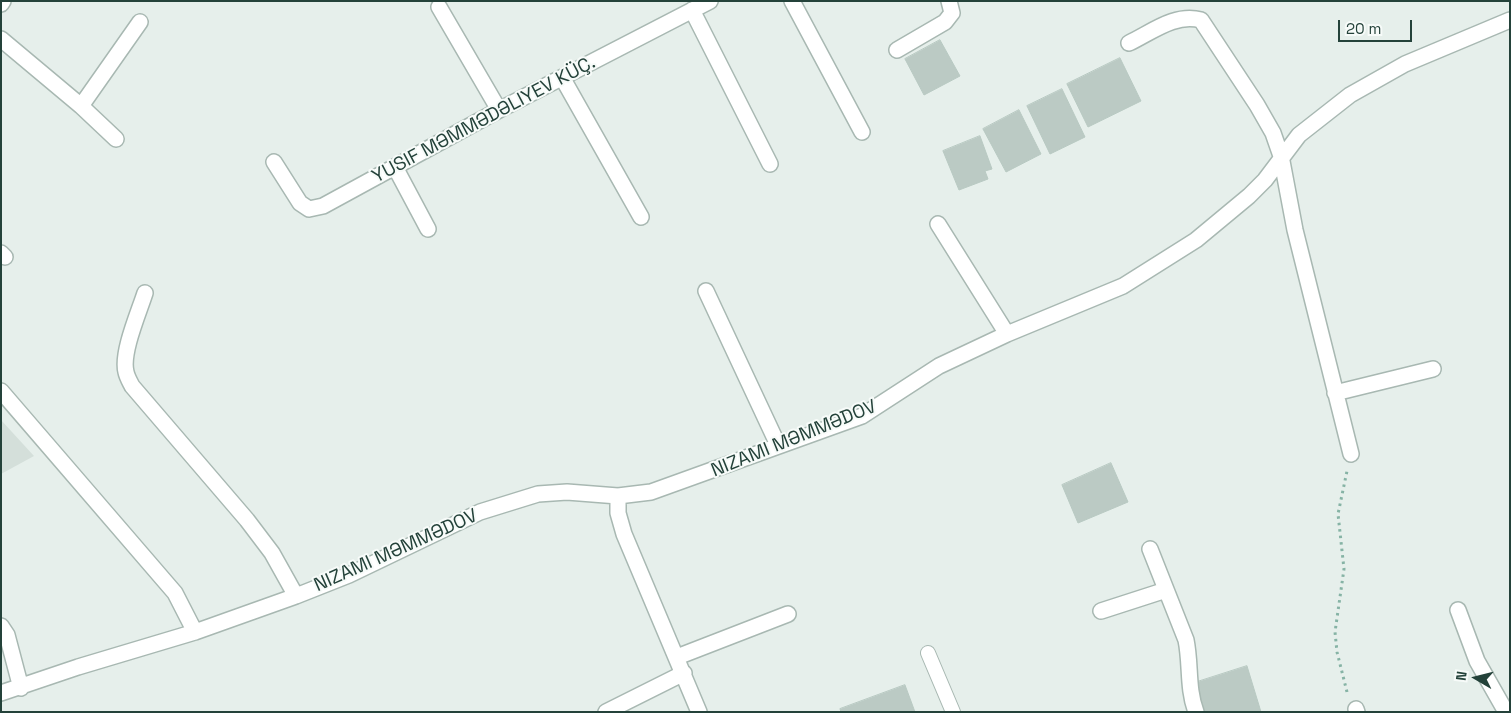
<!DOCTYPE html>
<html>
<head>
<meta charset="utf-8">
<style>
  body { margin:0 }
  #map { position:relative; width:1511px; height:713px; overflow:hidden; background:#e6efeb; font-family:"Space Grotesk",sans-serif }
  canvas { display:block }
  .frame { position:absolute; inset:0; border:2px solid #24423a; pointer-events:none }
  .north { position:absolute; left:1451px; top:653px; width:50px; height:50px; -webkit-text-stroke:4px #f7fbf9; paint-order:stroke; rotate:278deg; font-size:14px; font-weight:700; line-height:20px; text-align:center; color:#24423a }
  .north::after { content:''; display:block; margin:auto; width:18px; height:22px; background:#24423a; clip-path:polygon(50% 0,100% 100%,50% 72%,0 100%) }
  .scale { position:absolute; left:1338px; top:20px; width:74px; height:22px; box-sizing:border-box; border:2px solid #24423a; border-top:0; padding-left:6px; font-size:15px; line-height:18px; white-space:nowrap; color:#24423a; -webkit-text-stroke:4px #f7fbf9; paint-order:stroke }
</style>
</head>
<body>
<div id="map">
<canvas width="1511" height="713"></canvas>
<div class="frame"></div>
<div class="north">N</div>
<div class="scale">20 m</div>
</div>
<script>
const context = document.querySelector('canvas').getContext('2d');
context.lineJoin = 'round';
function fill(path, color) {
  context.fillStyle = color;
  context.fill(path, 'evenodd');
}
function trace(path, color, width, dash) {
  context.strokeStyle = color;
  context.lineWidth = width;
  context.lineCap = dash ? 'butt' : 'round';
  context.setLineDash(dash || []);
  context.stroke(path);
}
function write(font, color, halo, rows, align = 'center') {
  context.font = font + ' "Space Grotesk",sans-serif';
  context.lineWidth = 4;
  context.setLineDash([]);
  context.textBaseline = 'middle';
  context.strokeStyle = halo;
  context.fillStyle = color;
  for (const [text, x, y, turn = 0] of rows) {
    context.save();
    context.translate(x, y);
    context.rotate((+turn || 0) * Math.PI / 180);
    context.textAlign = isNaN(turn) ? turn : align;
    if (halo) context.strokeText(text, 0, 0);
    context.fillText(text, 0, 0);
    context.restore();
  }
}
fill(new Path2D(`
  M1,420l33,36 -33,18z`), '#d4dfda');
const building = new Path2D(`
  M940,40l20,36 -36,19 -19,-36z
  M1120,58l21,43 -53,26 -21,-43z
  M1062,89l23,48 -35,17 -23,-48z
  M1019,110l22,44 -35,18 -23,-43z
  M980,136l12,33 -7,2 3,8 -29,11 -16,-39z
  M1111,463l17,39 -50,21 -16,-38z
  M1247,666l14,46h-58l-9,-29z
  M905,685l10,27h-74l-1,-3z`);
fill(building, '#bbcac4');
trace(building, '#b8c9c2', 1);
const lane = new Path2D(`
  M928,653l25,59`);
const street = new Path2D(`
  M792,1l70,131
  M1,4l2,-3
  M439,7l60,103
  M692,10l78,154
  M1,39l80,67 35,33
  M1129,43c23,-11 46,-30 72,-23l56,85 16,28 8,23 14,74 56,224
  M897,50l48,-28 7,-9 -3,-12
  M563,79l78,138
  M81,106l59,-84
  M274,162l26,41 9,6 14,-3 176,-96 211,-109
  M395,167l33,62
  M938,224l69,110
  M1,253l4,4
  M706,291l72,154
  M145,293c-6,19 -24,60 -19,79 1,5 4,10 6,14l115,134 25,33 24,43
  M1,391l174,202 20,39
  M1335,393l98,-24
  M618,496v17l6,21 75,178
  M1150,549l36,91c5,24 1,48 10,72
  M1458,610l19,51 29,51
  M1101,611l65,-21
  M1,626l6,9 14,53
  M677,657l111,-43
  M1,693l77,-26 117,-35 101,-36 53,-21 131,-63 58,-18 29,-2 51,4 33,-4 211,-76 77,-50 68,-32 116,-48 73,-46 53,-44 16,-16 34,-45 51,-40 55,-31 105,-44
  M1356,709l1,3
  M606,712l78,-39`);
trace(lane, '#a8b8b2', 16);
trace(street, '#a8b8b2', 18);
trace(new Path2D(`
  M1347,692l-10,-40 -2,-20 9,-63 -6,-55 9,-43`), '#86b3a5', 3, [2.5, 4]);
trace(lane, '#fff', 14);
trace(street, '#fff', 15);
write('19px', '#24423a', '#f7fbf9', [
  ["YUSIF MƏMMƏDƏLIYEV KÜÇ.",484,120,-28],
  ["NIZAMI MƏMMƏDOV",794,439,-22],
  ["NIZAMI MƏMMƏDOV",396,551,-24]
]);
</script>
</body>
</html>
